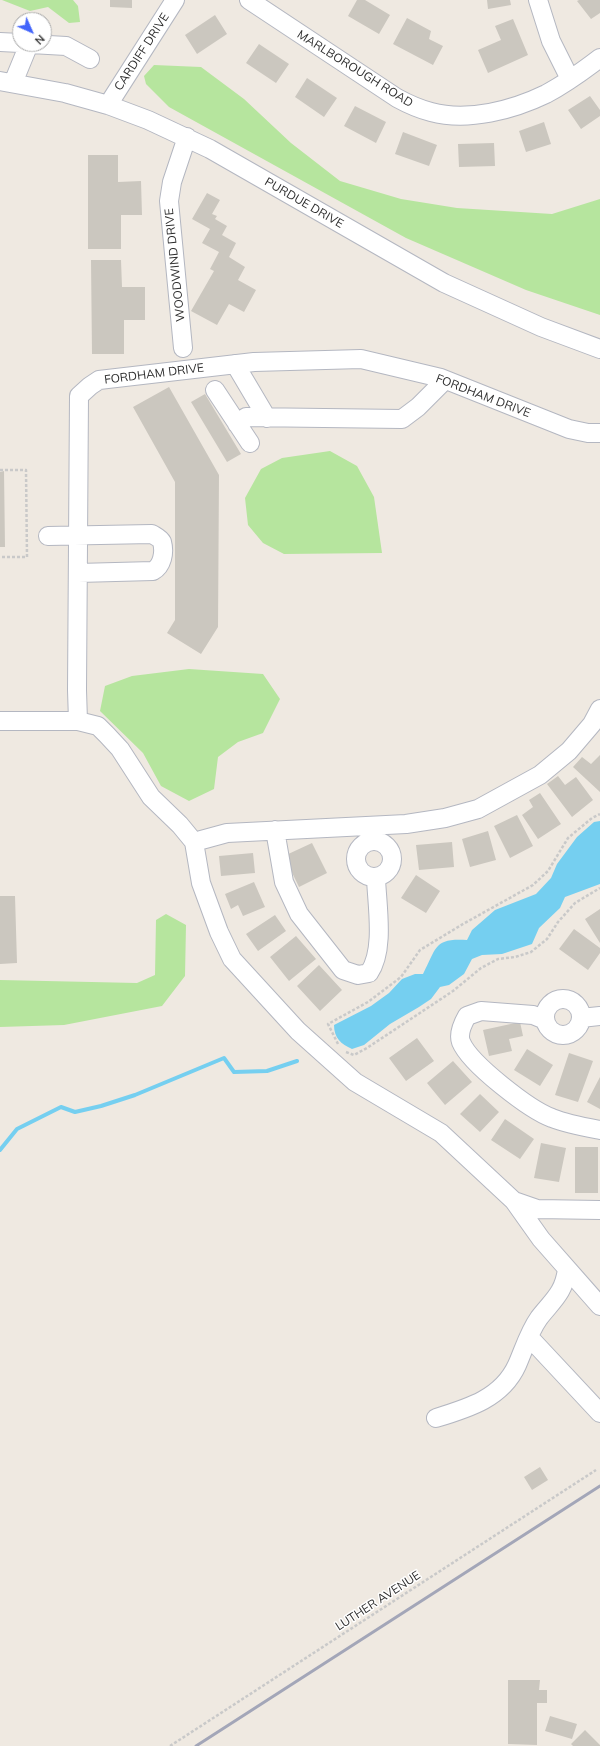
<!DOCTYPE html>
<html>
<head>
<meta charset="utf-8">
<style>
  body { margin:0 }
  #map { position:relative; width:600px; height:1746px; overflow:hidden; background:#efe9e1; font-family:Mulish,sans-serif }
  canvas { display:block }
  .north { position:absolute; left:12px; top:12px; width:40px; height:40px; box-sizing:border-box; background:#fff; border:1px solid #ababab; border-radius:50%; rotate:135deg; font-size:11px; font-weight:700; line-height:16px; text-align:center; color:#2e2e2e }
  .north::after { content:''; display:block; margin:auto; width:14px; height:18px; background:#4264fb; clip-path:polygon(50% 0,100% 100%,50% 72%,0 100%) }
</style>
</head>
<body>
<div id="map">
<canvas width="600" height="1746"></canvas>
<div class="north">N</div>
</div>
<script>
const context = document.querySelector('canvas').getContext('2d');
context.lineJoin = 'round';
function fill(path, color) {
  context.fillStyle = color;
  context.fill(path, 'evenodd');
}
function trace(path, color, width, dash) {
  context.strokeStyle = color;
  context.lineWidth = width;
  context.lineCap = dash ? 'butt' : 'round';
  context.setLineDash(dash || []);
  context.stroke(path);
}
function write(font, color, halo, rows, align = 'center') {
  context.font = font + ' Mulish,sans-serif';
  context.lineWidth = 3;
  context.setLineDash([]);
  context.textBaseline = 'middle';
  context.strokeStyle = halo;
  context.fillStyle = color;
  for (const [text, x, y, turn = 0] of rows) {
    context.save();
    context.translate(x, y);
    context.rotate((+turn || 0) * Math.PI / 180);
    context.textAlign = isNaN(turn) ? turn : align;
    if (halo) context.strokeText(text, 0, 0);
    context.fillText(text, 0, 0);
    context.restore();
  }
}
fill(new Path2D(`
  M2,0h71l5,6 2,16 -11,1 -21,-16 -18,4z
  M154,65l47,2 43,32 47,44 49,38 61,18 56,9 95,6 48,-15v116l-74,-25 -120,-52 -237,-131 -23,-23 -2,-8z
  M330,451l27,15 17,31 8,56 -98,1 -21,-11 -15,-18 -3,-27 16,-29 21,-11z
  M189,669l74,5 17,25 -17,34 -25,9 -20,15 -4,32 -25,12 -28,-15 -18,-33 -43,-42 5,-25 27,-10z
  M166,914l20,11 -1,51 -23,30 -98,19 -64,2v-47l137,3 18,-8 1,-55z`), '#b6e59e');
fill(new Path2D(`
  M600,821v63l-35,13 -5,11 -21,20 -7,16 -30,10 -20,1 -10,4 -8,15 -15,11 -9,2 -9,12 -12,8 -29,17 -26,21 -12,4c-11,-5 -18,-11 -18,-24l37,-19 18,-13 13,-14 13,-5h8c14,-27 11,-36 44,-34l5,-10 23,-20 41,-16 15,-16 6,-14 20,-27 17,-15z`), '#75cff0');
trace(new Path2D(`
  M0,1150l17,-21 44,-22 14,5 26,-6 34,-11 89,-37 10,14 33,-1 30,-10`), '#75cff0', 4);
fill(new Path2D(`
  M110,0h22v8l-22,-1z
  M357,0h8l25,15 -11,19 -31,-18z
  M487,0h23l1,5 -23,4z
  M579,0h21v13l-9,6 -14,-18z
  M215,15l12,19 -30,20 -12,-19z
  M407,18l24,13 -2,8 14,7 -10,19 -40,-21z
  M513,19l15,36 -40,18 -10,-23 23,-10 -6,-14z
  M259,44l30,20 -13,19 -30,-20z
  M307,78l30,20 -13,19 -29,-20z
  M590,96l10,14v6l-19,13 -13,-19z
  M355,106l31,16 -10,21 -32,-17z
  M544,122l7,22 -25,8 -7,-21z
  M403,132l34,13 -8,21 -34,-12z
  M494,143l1,23 -36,1 -1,-23z
  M88,155h30v27l23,-1 1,34h-21v34h-33z
  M207,193l13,7 -8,14 5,2 -2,3 12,7 -5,9 14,8 -7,14 16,10 -7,13 18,10 -12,22 -15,-8 -12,21 -26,-14 23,-40 -4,-2 9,-17 -17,-9 8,-14 -18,-10z
  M91,260h30l1,27h23v33h-21v34h-32z
  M169,387l50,88 -1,152 -17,27 -34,-21 8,-13v-138l-42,-75z
  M205,394l36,60 -14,8 -36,-60z
  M4,471l1,76h-5v-75z
  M600,755v37l-27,-25 9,-10 9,7z
  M558,776l7,9 11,-8 17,23 -21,17 -25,-33z
  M540,793l21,31 -23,15 -16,-24 11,-8 -4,-7z
  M517,815l16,31 -23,12 -16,-32z
  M488,831l8,29 -26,7 -8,-28z
  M452,842l2,25 -35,3 -3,-25z
  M312,843l15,30 -28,14 -15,-31z
  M253,853l2,20 -34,3 -2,-20z
  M416,875l24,16 -14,22 -25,-15z
  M254,882l11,25 -22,9 -5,-11 -7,4 -6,-15z
  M0,896h15l2,67 -17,1z
  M600,909v34l-15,-24z
  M275,915l11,16 -28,20 -12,-17z
  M574,929l26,19v5l-12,17 -29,-21z
  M296,936l20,23 -27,22 -19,-24z
  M319,965l23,25 -22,21 -23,-25z
  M520,1022l3,14 -14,3 3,12 -23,5 -6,-26z
  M417,1038l17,23 -28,20 -17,-23z
  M527,1049l26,16 -13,21 -26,-16z
  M569,1053l24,8 -15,41 -23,-7z
  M453,1061l19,21 -27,23 -18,-22z
  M600,1077v32l-13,-7z
  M480,1094l19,18 -19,20 -20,-18z
  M505,1119l29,20 -14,20 -29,-19z
  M541,1143l25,5 -7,34 -25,-4z
  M575,1147h23v46h-23z
  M540,1467l8,13 -16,10 -8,-13z
  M508,1680h32l-1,10h8v13h-10v42l-29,-1z
  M550,1716l27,8 -5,15 -27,-8z
  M585,1730l15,15v1h-27l-2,-2z`), '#cbc7bf');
const minor = new Path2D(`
  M249,0l148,98c11,6 22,11 34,14 37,10 82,-2 115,-18 19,-10 37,-23 54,-36
  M538,0l13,41 19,38
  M0,42l20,1
  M31,44l35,2 24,13
  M0,81l65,12 43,12 40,15 62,29 234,134 97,44 59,22
  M13,83l16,-39
  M108,105l67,-105
  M183,348l-14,-147 3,-19 15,-45
  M235,364l32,54
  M215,390l35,53
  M237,424l9,-7 156,2 16,-12 27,-27
  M48,536l104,-2c3,2 8,4 10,8 3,11 0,24 -9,29l-75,2
  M0,721h78l20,5 9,9 13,14 31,48 29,28 14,17 7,41 18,49 13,27 66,72 57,51 86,51 73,68 27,38 59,67
  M78,721l-1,-31 2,-294 11,-10 9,-6 155,-18 107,-3 80,19 128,51 19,4h12
  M275,830l9,52 15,32 44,56 15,5 11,-2c16,-23 8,-67 7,-95
  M356 859a18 18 0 1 1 36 0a18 18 0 1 1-36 0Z
  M194,842l33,-9 179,-9 39,-6 33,-9 62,-34 29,-24 23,-27 8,-15
  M545 1017a18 18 0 1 1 36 0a18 18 0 1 1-36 0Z
  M581,1018l19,-2
  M545,1020l-12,-5 -52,-4 -14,5c-4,7 -9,18 -6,26 9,22 69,68 91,76 15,6 32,9 48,12
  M514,1201l23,8 63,1
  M529,1337l71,76
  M436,1418c33,-10 66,-20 81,-53 7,-16 12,-33 22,-47 14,-18 25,-25 28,-49`);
trace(minor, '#b4b7c1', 20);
trace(new Path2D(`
  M0,470h26l1,87h-27
  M338,1044l-10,-20 40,-22 33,-25 19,-27 43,-26 70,-39 15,-14 20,-33 24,-20 8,-4
  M346,1052l8,3 13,-7 86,-57 28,-23 17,-9 17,-2 16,-5 16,-13 11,-17 17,-19 25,-15
  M170,1746l426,-276`), '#c9c9c9', 2.5, [3, 2]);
trace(minor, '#fff', 18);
trace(new Path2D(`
  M196,1746l404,-260`), '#a3a6b8', 3);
write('12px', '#2e2e2e', '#fff', [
  ["CARDIFF DRIVE",142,52,-57],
  ["MARLBOROUGH ROAD",355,69,32],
  ["PURDUE DRIVE",304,203,30],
  ["WOODWIND DRIVE",175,265,-96],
  ["FORDHAM DRIVE",154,374,-7],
  ["FORDHAM DRIVE",483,396,21],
  ["LUTHER AVENUE",378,1601,-33]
]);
</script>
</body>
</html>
